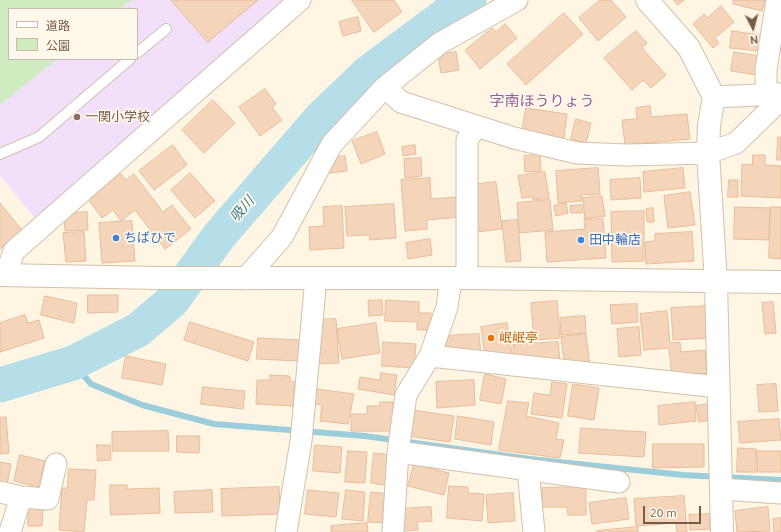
<!DOCTYPE html>
<html>
<head>
<meta charset="utf-8">
<style>
  body { margin:0 }
  #map { position:relative; width:781px; height:532px; overflow:hidden; background:#fef5e3; font-family:Ubuntu,"Noto Sans JP",sans-serif }
  canvas { display:block }
  .legend { position:absolute; left:8px; top:8px; width:130px; height:52px; box-sizing:border-box; background:#fff8eb; border:1px solid #c9baa9; margin:0; padding:5px 7px; list-style:none; font-size:12px; color:#785c47 }
  .legend li { display:flex; align-items:center; gap:8px; height:20px }
  .legend b { width:20px; border:1px solid #c9baa9 }
  .north { position:absolute; left:733px; top:8px; width:40px; height:40px; -webkit-text-stroke:3px #fff8eb; paint-order:stroke; rotate:174deg; font-size:11px; font-weight:700; line-height:16px; text-align:center; color:#785c47 }
  .north::after { content:''; display:block; margin:auto; width:14px; height:18px; background:#785c47; clip-path:polygon(50% 0,100% 100%,50% 72%,0 100%) }
  .scale { position:absolute; left:643px; top:506px; width:58px; height:18px; box-sizing:border-box; border:2px solid #785c47; border-top:0; padding-left:5px; font-size:12px; line-height:14px; white-space:nowrap; color:#785c47; -webkit-text-stroke:3px #fff8eb; paint-order:stroke }
</style>
</head>
<body>
<div id="map">
<canvas width="781" height="532"></canvas>
<ul class="legend">
<li><b style="height:5px;background:#fff"></b>道路</li>
<li><b style="height:11px;background:#cfecc1"></b>公園</li>
</ul>
<div class="north">N</div>
<div class="scale">20 m</div>
</div>
<script>
const context = document.querySelector('canvas').getContext('2d');
context.lineJoin = 'round';
function fill(path, color) {
  context.fillStyle = color;
  context.fill(path, 'evenodd');
}
function trace(path, color, width, dash) {
  context.strokeStyle = color;
  context.lineWidth = width;
  context.lineCap = dash ? 'butt' : 'round';
  context.setLineDash(dash || []);
  context.stroke(path);
}
function write(font, color, halo, rows, align = 'center') {
  context.font = font + ' Ubuntu,"Noto Sans JP",sans-serif';
  context.lineWidth = 3.5;
  context.setLineDash([]);
  context.textBaseline = 'middle';
  context.strokeStyle = halo;
  context.fillStyle = color;
  for (const [text, x, y, turn = 0] of rows) {
    context.save();
    context.translate(x, y);
    context.rotate((+turn || 0) * Math.PI / 180);
    context.textAlign = isNaN(turn) ? turn : align;
    if (halo) context.strokeText(text, 0, 0);
    context.fillText(text, 0, 0);
    context.restore();
  }
}
fill(new Path2D(`
  M0,0h288l-251,221 -37,-45zM9,9h128v50h-128z`), '#f2e0fa');
fill(new Path2D(`
  M0,0h131l-11,9h-111v50h48l-57,46z`), '#cfecc1');
trace(new Path2D(`
  M73,363l18,21 51,21 72,19 151,12 165,23 153,16 98,5`), '#9ccddb', 6);
trace(new Path2D(`
  M0,385l73,-22 65,-33 34,-29 47,-65 101,-117 49,-47 90,-67 10,-5`), '#b6dee8', 35);
const building = new Path2D(`
  M171,0h87l-50,42z
  M352,0h42l8,12 -28,20z
  M600,0h11l15,17 -28,24 -19,-23z
  M674,0h10l-6,5z
  M734,0h31l-3,11 -29,-7z
  M721,6l13,16 -19,16 4,5 -6,5 -20,-24 11,-10 3,4z
  M564,13l19,21 -57,51 -19,-21z
  M358,17l3,14 -18,5 -4,-14z
  M505,24l12,14 -37,31 -15,-19 27,-22 4,4z
  M636,31l11,12 -5,5 24,27 -15,13 -8,-8 -11,10 -28,-32z
  M732,31l29,4 -2,16 -29,-3z
  M456,52l3,18 -18,3 -3,-18z
  M734,52l25,4 -2,19 -26,-4z
  M265,89l11,15 -4,3 10,13 -22,16 -21,-29z
  M213,100l22,23 -31,30 -22,-23z
  M650,106l1,11 36,-3 3,25 -65,6 -3,-25 15,-1 -1,-11z
  M526,108l41,6 -3,24 -42,-6z
  M576,119l15,4 -5,20 -15,-4z
  M377,132l8,22 -24,10 -9,-23z
  M778,137h3v23h-4z
  M173,145l14,20 -33,25 -15,-19z
  M415,145l1,9 -13,2 -1,-9z
  M540,155l1,16 -16,1 -1,-16z
  M753,155h12v10l16,1v32l-40,-2 1,-32 10,1z
  M345,156l2,15 -17,2 -2,-14z
  M421,158l1,18 -17,2 -1,-19z
  M598,168l2,26 -19,1 1,6 -24,2 -2,-32z
  M683,168l2,20 -41,4 -1,-20z
  M545,172l4,26 -16,2v-3l-11,1 -4,-22z
  M190,173l25,28 -20,17 -24,-28z
  M121,174l5,6 8,-6 29,38 9,-7 19,24 -26,20 -30,-39 -14,11 -8,-11 -11,8 -14,-19z
  M430,178l1,21 26,-2 2,20 -32,3v9l-22,2 -4,-51z
  M640,178l1,20 -30,2 -1,-20z
  M729,180h9v17h-10z
  M496,182l6,47 -25,3 -6,-47z
  M690,192l5,33 -27,3 -4,-32z
  M602,196l3,20 -20,3 -2,-21z
  M550,200l3,30 -34,3 -2,-30z
  M0,203l22,27 -22,19z
  M566,203l2,10 -12,3 -2,-10z
  M394,204l2,34 -26,2 -1,-5 -22,1 -2,-29z
  M582,205l1,8h-12l-1,-7z
  M342,206l2,42 -34,2 -1,-23 15,-1 -1,-19z
  M735,207l35,1 -1,32 -35,-1z
  M771,207h10v52l-12,-1z
  M653,208l1,14h-7l-1,-13z
  M644,211v50l-32,1 -1,-50z
  M87,212l1,18 -23,1 -1,-17z
  M603,219l3,39 -59,4 -2,-30 40,-3 -1,-9z
  M518,220l3,41 -15,1 -4,-41z
  M132,221l3,40 -33,2 -3,-40z
  M84,232l2,29 -20,1 -3,-29z
  M692,232l2,29 -48,3 -1,-22 10,-1v-7z
  M430,239l2,16 -24,4 -2,-16z
  M88,295h30v17l-30,1z
  M45,296l32,7 -3,20 -33,-8z
  M382,300l1,15 -14,1 -1,-15z
  M386,300l33,2v11h12l-1,17h-13v-8l-32,-1z
  M557,301l3,37 -26,2 -3,-37z
  M773,302l3,31 -11,1 -3,-31z
  M637,304l1,18 -26,2 -2,-19z
  M707,306l2,32 -36,2 -2,-32z
  M667,311l3,32 10,-1 1,10 24,-2 2,23 -35,4 -3,-29 -25,2 -4,-36z
  M25,315l3,8 11,-3 5,18 -44,14v-29z
  M585,316l1,17 -25,2 -1,-17z
  M336,319l3,44 -24,1 -3,-44z
  M190,322l64,20 -6,19 -64,-21z
  M376,323l4,30 -38,6 -5,-30z
  M507,323l5,31 -27,3 -4,-30z
  M639,327l2,28 -22,2 -2,-28z
  M479,334l2,21 -36,2 -1,-21z
  M586,334l4,32 -25,3 -4,-32z
  M258,338l41,2 -1,21 -41,-2z
  M383,342l33,2 -2,24 -32,-2z
  M558,342l2,19 -46,3 -1,-19z
  M126,356l40,8 -4,21 -40,-7z
  M381,373l16,2 -3,20 -36,-6 2,-12 20,3z
  M485,374l21,5 -5,25 -21,-4z
  M270,375l20,1v5l5,1 -2,24 -37,-2 1,-24h13z
  M474,380l1,25 -38,3 -1,-26z
  M552,382l15,2 -5,34 -31,-4 3,-21 16,2z
  M573,384l26,4 -5,32 -26,-4z
  M776,384l2,27 -19,1 -2,-27z
  M203,387l42,4 -2,18 -42,-5z
  M317,389l37,5 -6,30 -28,-3 2,-16 -7,-1z
  M508,401l21,2 -3,13 33,7 -3,16 8,1 -4,18 -61,-8z
  M380,402h13v29h-42v-17h16v-8h13z
  M695,402l1,19 -37,4 -1,-19z
  M709,404l2,16 -12,2 -3,-16z
  M412,410l42,6 -4,26 -42,-6z
  M458,416l36,6 -3,23 -36,-6z
  M6,417l3,36 -9,1v-36z
  M779,419l2,21 -41,3 -2,-21z
  M581,428l65,4 -2,25 -65,-4z
  M168,431l1,20h-57v-19z
  M177,436h23l-1,17 -22,-1z
  M653,444h51v23l-51,1z
  M97,445h13l1,15 -13,1z
  M315,445l27,2 -2,26 -27,-2z
  M738,448l18,1v23h-19z
  M348,451l19,1 -2,31 -20,-1z
  M757,451h24v21h-23z
  M374,453l20,2 -3,31 -20,-3z
  M20,455l25,6 -7,26 -24,-6z
  M0,462l11,2 -4,21 -7,-2z
  M414,464l35,9 -5,22 -36,-9z
  M69,469l27,1 -2,30h-7l-3,32 -25,-2 3,-42h5z
  M110,485h17v4l32,-1 1,25 -49,2z
  M449,486l19,1v6l16,1 -2,27 -35,-3z
  M279,487l1,27 -58,2 -1,-27z
  M586,487v28h-18l-1,-8h-25v-19z
  M212,490l1,22 -38,1 -1,-21z
  M308,490l31,3 -3,24 -31,-3z
  M346,490l19,2 -2,29 -21,-2z
  M371,492l20,2 -2,29 -21,-1z
  M513,493l2,28 -27,2 -2,-28z
  M684,496l3,36h-10l-1,-9 -40,3 -2,-27z
  M626,498l3,21 -37,5 -3,-21z
  M431,507l1,14 -15,1 1,8 -16,1 -2,-22z
  M768,507l2,24 -33,1 -2,-21z
  M29,508l14,1 -1,17h-14z
  M709,514l1,15 -20,1 -1,-15z
  M781,518v14h-7l-1,-13z
  M367,523l1,9h-37v-6z
  M638,527v5h-41v-1z`);
fill(building, '#f5d5b9');
trace(building, '#e8bc99', 1);
const service = new Path2D(`
  M137,53l29,-24
  M0,154l39,-17 91,-78`);
const minor = new Path2D(`
  M385,87l16,15 113,36 63,15 50,2 81,-2 28,-10 37,-36 5,-13
  M766,94v-24l11,-70
  M714,97l66,-3
  M6,275l8,-24 286,-251
  M467,278v-138l9,-13
  M245,279l37,-42 50,-93 53,-57 55,-44 77,-43
  M430,356l288,31
  M398,452l221,30
  M528,470l6,62
  M721,489l60,4
  M0,492l21,5
  M10,532l11,-35 27,2 8,-35
  M286,532l15,-91 15,-163
  M393,532l5,-80 8,-57 24,-39 17,-49 4,-29`);
const tertiary = new Path2D(`
  M647,0l42,48 25,49 -5,28 -1,28 8,129 6,250
  M0,275l159,3h308l314,4`);
trace(service, '#d2c0ab', 12);
trace(minor, '#d2c0ab', 23);
trace(tertiary, '#d2c0ab', 24);
trace(service, '#fff', 10);
trace(minor, '#fff', 21);
trace(tertiary, '#fff', 22);
for (const [x, y, r, color] of [
  [77,117,4,"#8d6e63"],
  [116,238,4,"#3f7fe0"],
  [581,240,4,"#3f7fe0"],
  [491,338,4,"#e8710a"]
]) {
  const dot = new Path2D();
  dot.arc(x, y, r, 0, 2 * Math.PI);
  context.fillStyle = color;
  context.fill(dot);
  trace(dot, '#fff8eb', 1.5);
}
write('13px', '#785e54', '#fff8eb', [
  ["一関小学校",85,117]
], 'left');
write('13px', '#366cbe', '#fff8eb', [
  ["ちばひで",124,238],
  ["田中輪店",589,240]
], 'left');
write('13px', '#c56008', '#fff8eb', [
  ["岷岷亭",499,338]
], 'left');
write('italic 14px', '#407a8c', '#fff8eb', [
  ["吸川",242,209,-49]
]);
write('15px', '#8c629b', '#fff8eb', [
  ["字南ほうりょう",542,101]
]);
</script>
</body>
</html>
